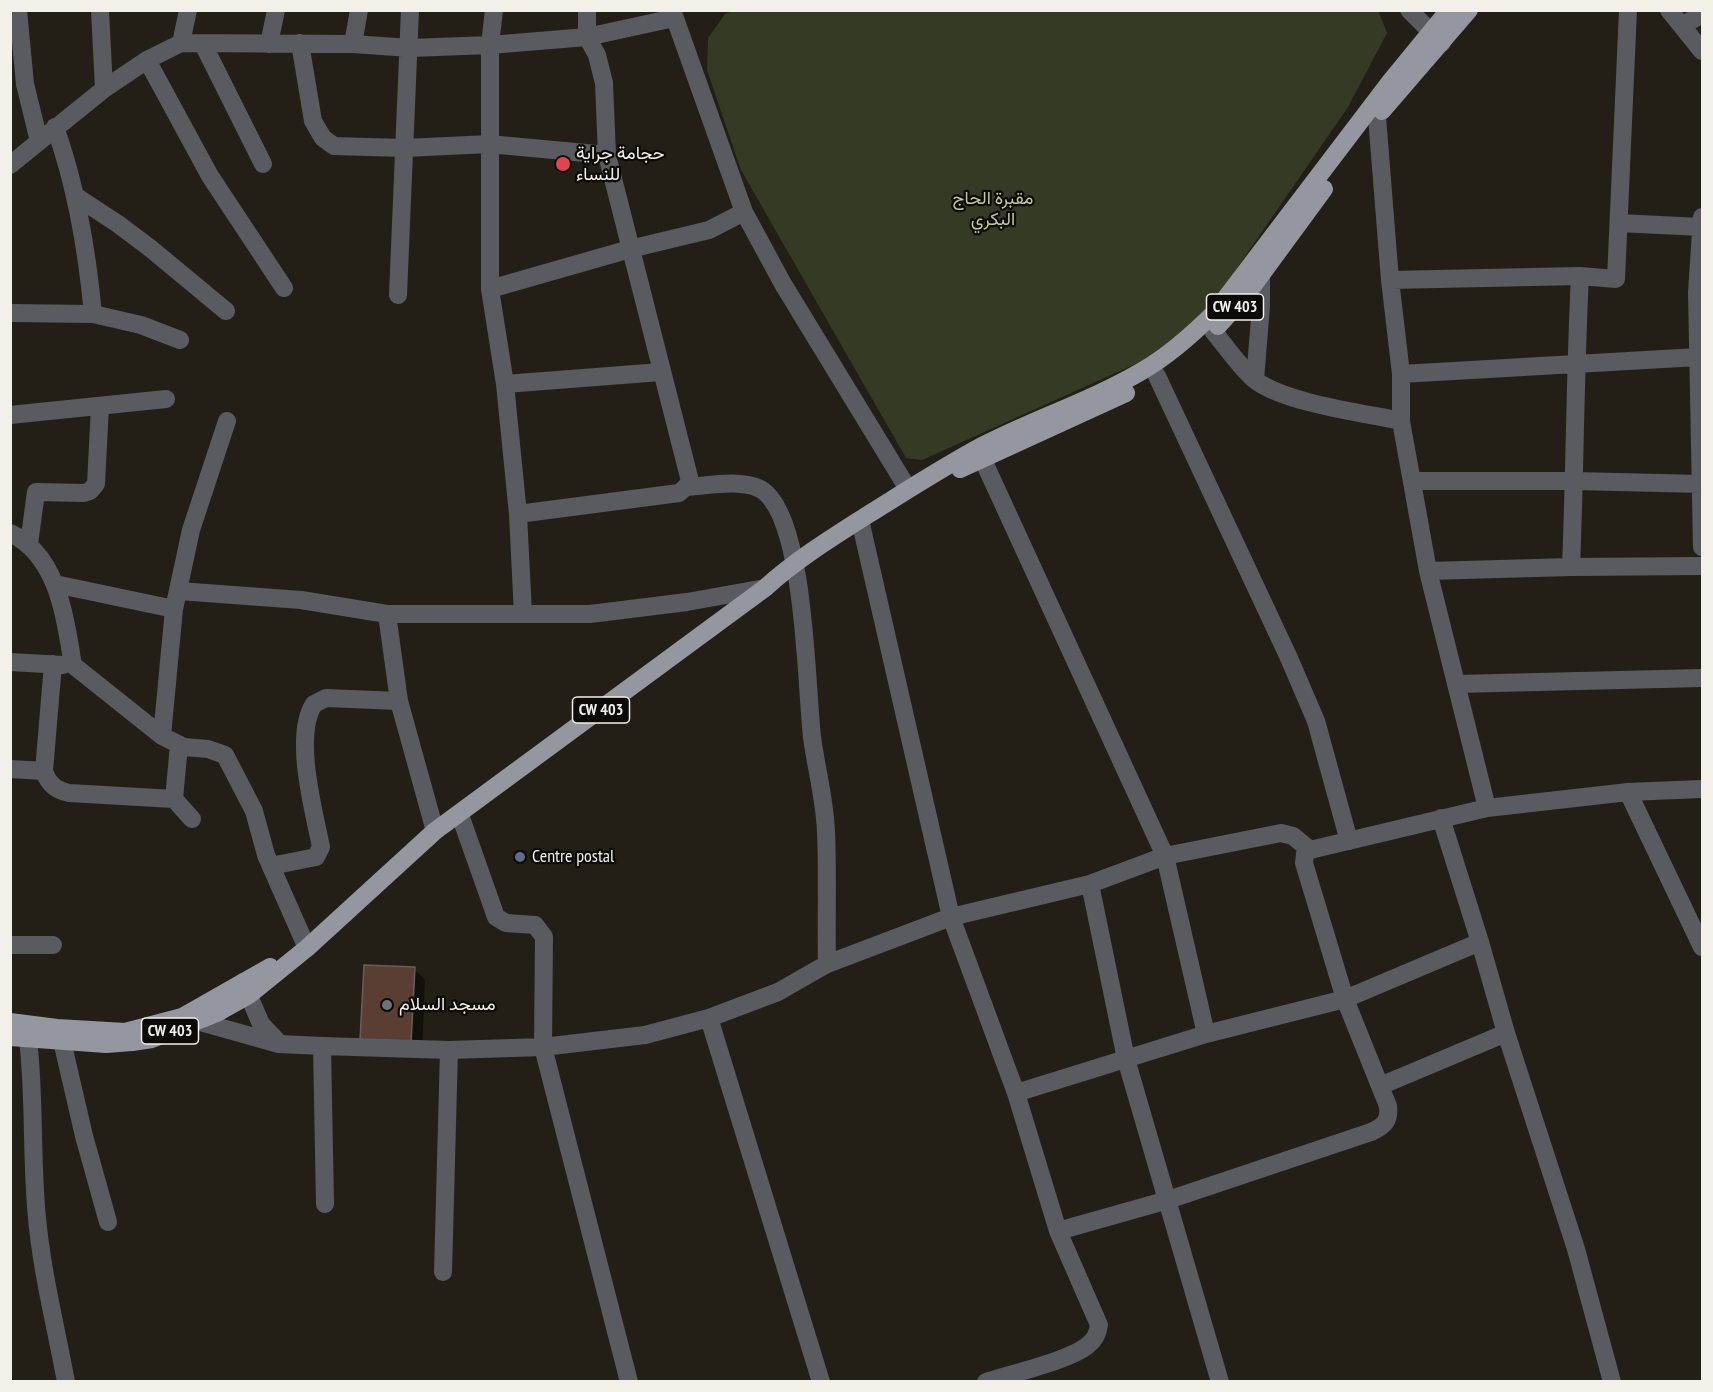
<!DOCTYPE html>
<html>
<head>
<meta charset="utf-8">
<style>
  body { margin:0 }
  #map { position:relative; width:1713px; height:1392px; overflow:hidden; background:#241f16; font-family:"PT Sans Narrow",sans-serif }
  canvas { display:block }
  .frame { position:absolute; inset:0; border:12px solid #f3efe9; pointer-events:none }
</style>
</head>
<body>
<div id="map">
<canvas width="1713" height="1392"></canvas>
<div class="frame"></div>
</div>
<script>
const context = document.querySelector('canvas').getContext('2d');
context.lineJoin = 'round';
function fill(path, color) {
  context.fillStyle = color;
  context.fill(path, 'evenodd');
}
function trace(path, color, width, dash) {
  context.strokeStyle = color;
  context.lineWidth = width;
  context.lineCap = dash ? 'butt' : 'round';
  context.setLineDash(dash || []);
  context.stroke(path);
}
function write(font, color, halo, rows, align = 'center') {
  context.font = font + ' "PT Sans Narrow",Vazirmatn,sans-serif';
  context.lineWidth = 4.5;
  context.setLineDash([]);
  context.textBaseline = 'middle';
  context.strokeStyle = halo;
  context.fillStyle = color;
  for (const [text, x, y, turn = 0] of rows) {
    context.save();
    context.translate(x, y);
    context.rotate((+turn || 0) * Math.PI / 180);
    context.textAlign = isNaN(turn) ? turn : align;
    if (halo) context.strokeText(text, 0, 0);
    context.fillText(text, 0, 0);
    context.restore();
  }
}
fill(new Path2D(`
  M1378,10l9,23 -39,74 -142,206 -55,44 -229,103 -16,-2 -165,-288 -34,-100 1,-32 17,-24 7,-3z`), '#353a24');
fill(new Path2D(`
  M414,969l11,11 -3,73 -50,-2z`), '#0007');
const building = new Path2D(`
  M364,965l51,2 -4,76 -51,-3z`);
fill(building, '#5b3e33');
trace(building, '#6a5d59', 1.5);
trace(new Path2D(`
  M18,10l7,74 14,57
  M100,10l4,79
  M494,10l-4,35v244l15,95 13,130 5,100
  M672,10l72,202 39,72 125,205
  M1409,10l33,33
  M1669,10l33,41
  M1682,26l20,-12
  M181,43l7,-33
  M300,43l13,78 10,17 11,8 71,2 84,-4 118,11
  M203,44l60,120
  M269,44l7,-34
  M353,44l6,-34
  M147,60l63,116 74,112
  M1377,117l13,163 11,94v47l27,150 59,237
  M55,127c22,61 32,123 38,187
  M10,165l94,-76 43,-29 34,-17 172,1 57,4 80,-3 97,-8 87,-19
  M77,197l41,27 32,24 76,63
  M1702,217l-5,75 5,255
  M1619,223l82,4
  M1580,276l36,3 12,-269
  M1390,280l190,-4c-5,97 -5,194 -9,291
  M490,289l140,-40 79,-19 35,-18
  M398,295l12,-285
  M10,313l83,1 48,11 39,15
  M1213,331c11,13 30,40 42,49 30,23 108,33 146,41
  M1401,374l297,-17
  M1157,376l132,282 27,63 33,120
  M1255,380l6,-74v-31
  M505,384l156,-12
  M10,415l156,-16
  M983,460l182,396 41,178
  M1414,481h161l127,3
  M686,487c22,-1 63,-10 80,6 39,36 40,189 46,244 4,31 13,63 14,95 2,44 0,88 1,132
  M518,514l161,-21 7,-6 4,-6 -83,-326 -3,-72 -7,-28 -10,-18v-27
  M860,520l91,397 65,176 42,138 41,94c-1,8 -4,15 -11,20 -17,15 -78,29 -102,37
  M10,533c49,23 55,86 63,132l89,71 22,11 24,2 17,6 29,56 12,44 41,93
  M29,544l7,-52 48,1 6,-2 6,-7 4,-78
  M1428,571l143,-4 131,-1
  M55,584l119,25
  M179,591l122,9 86,14h203l97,-12 78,-14
  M387,614l12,87 36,130
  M10,662l53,3
  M1456,684l246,-6
  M162,736l12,-127 17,-79 36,-109
  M10,769l34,2c5,14 12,19 25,22l105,6 5,-54
  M44,771l9,-107
  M1628,792l74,155
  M174,799l18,20
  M460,815l36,102 10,6 29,2 9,12 -1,110 86,335
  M1441,818l39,124 26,91 70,216 36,133
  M271,866l45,-9 5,-10c-7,-36 -28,-111 -7,-143l12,-6 73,3
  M1090,884l36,175 94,323
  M10,945h43
  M243,982l18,42 17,18
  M709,1018l112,364
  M190,1019l89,25 43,2 127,4 94,-3 102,-12 64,-17 69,-26 49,-28 124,-47 139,-33 75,-28 116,-23 12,3 17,14
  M28,1039c7,59 3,119 9,179 5,55 19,109 29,164
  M62,1041l22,95 24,86
  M322,1046l3,158
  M1380,1086l126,-53
  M1016,1093l190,-59 139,-35 135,-57
  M1058,1231l110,-31 203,-68c13,-6 19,-11 17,-26l-43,-107 -41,-136 1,-9 5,-4 177,-42 141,-16 74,-3
  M443,1272l6,-222`), '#5a5b60', 18);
trace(new Path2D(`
  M1382,111l87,-101
  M1218,326l29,-32 77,-105
  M960,469l166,-76
  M10,1022l47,6 68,4 57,-15 88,-50
  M10,1037l96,7 26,-2 20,-3 65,-26 32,-18 58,-47 128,-117 330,-243c32,-29 68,-51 104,-74 37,-23 74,-47 113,-68 52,-27 109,-45 160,-75 28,-16 52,-38 74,-60l174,-229 59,-72`), '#9496a0', 18);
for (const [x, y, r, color] of [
  [563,164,8,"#e0444e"],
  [520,857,6,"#5c6f8a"],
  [387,1005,6,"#6b7280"]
]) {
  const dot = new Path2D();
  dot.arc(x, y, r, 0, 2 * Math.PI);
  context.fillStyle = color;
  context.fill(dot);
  trace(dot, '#0c0906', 2);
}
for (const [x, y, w] of [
  [1235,307,57],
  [601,710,57],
  [170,1031,57]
]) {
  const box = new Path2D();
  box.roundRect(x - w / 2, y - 13, w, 26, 4.5);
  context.fillStyle = '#0c0906';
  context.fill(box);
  trace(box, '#f3efe9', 1.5);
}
write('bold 16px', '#f3efe9', null, [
  ["CW 403",1235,307],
  ["CW 403",601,710],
  ["CW 403",170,1031]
]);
write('18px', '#f3efe9', '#0c0906', [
  ["حجامة جراية",576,154],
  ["للنساء",576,175],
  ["Centre postal",532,857],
  ["مسجد السلام",399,1005]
], 'left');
write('18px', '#bfcb94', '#0c0906', [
  ["مقبرة الحاج",993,199],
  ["البكري",993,220]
]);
</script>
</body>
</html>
